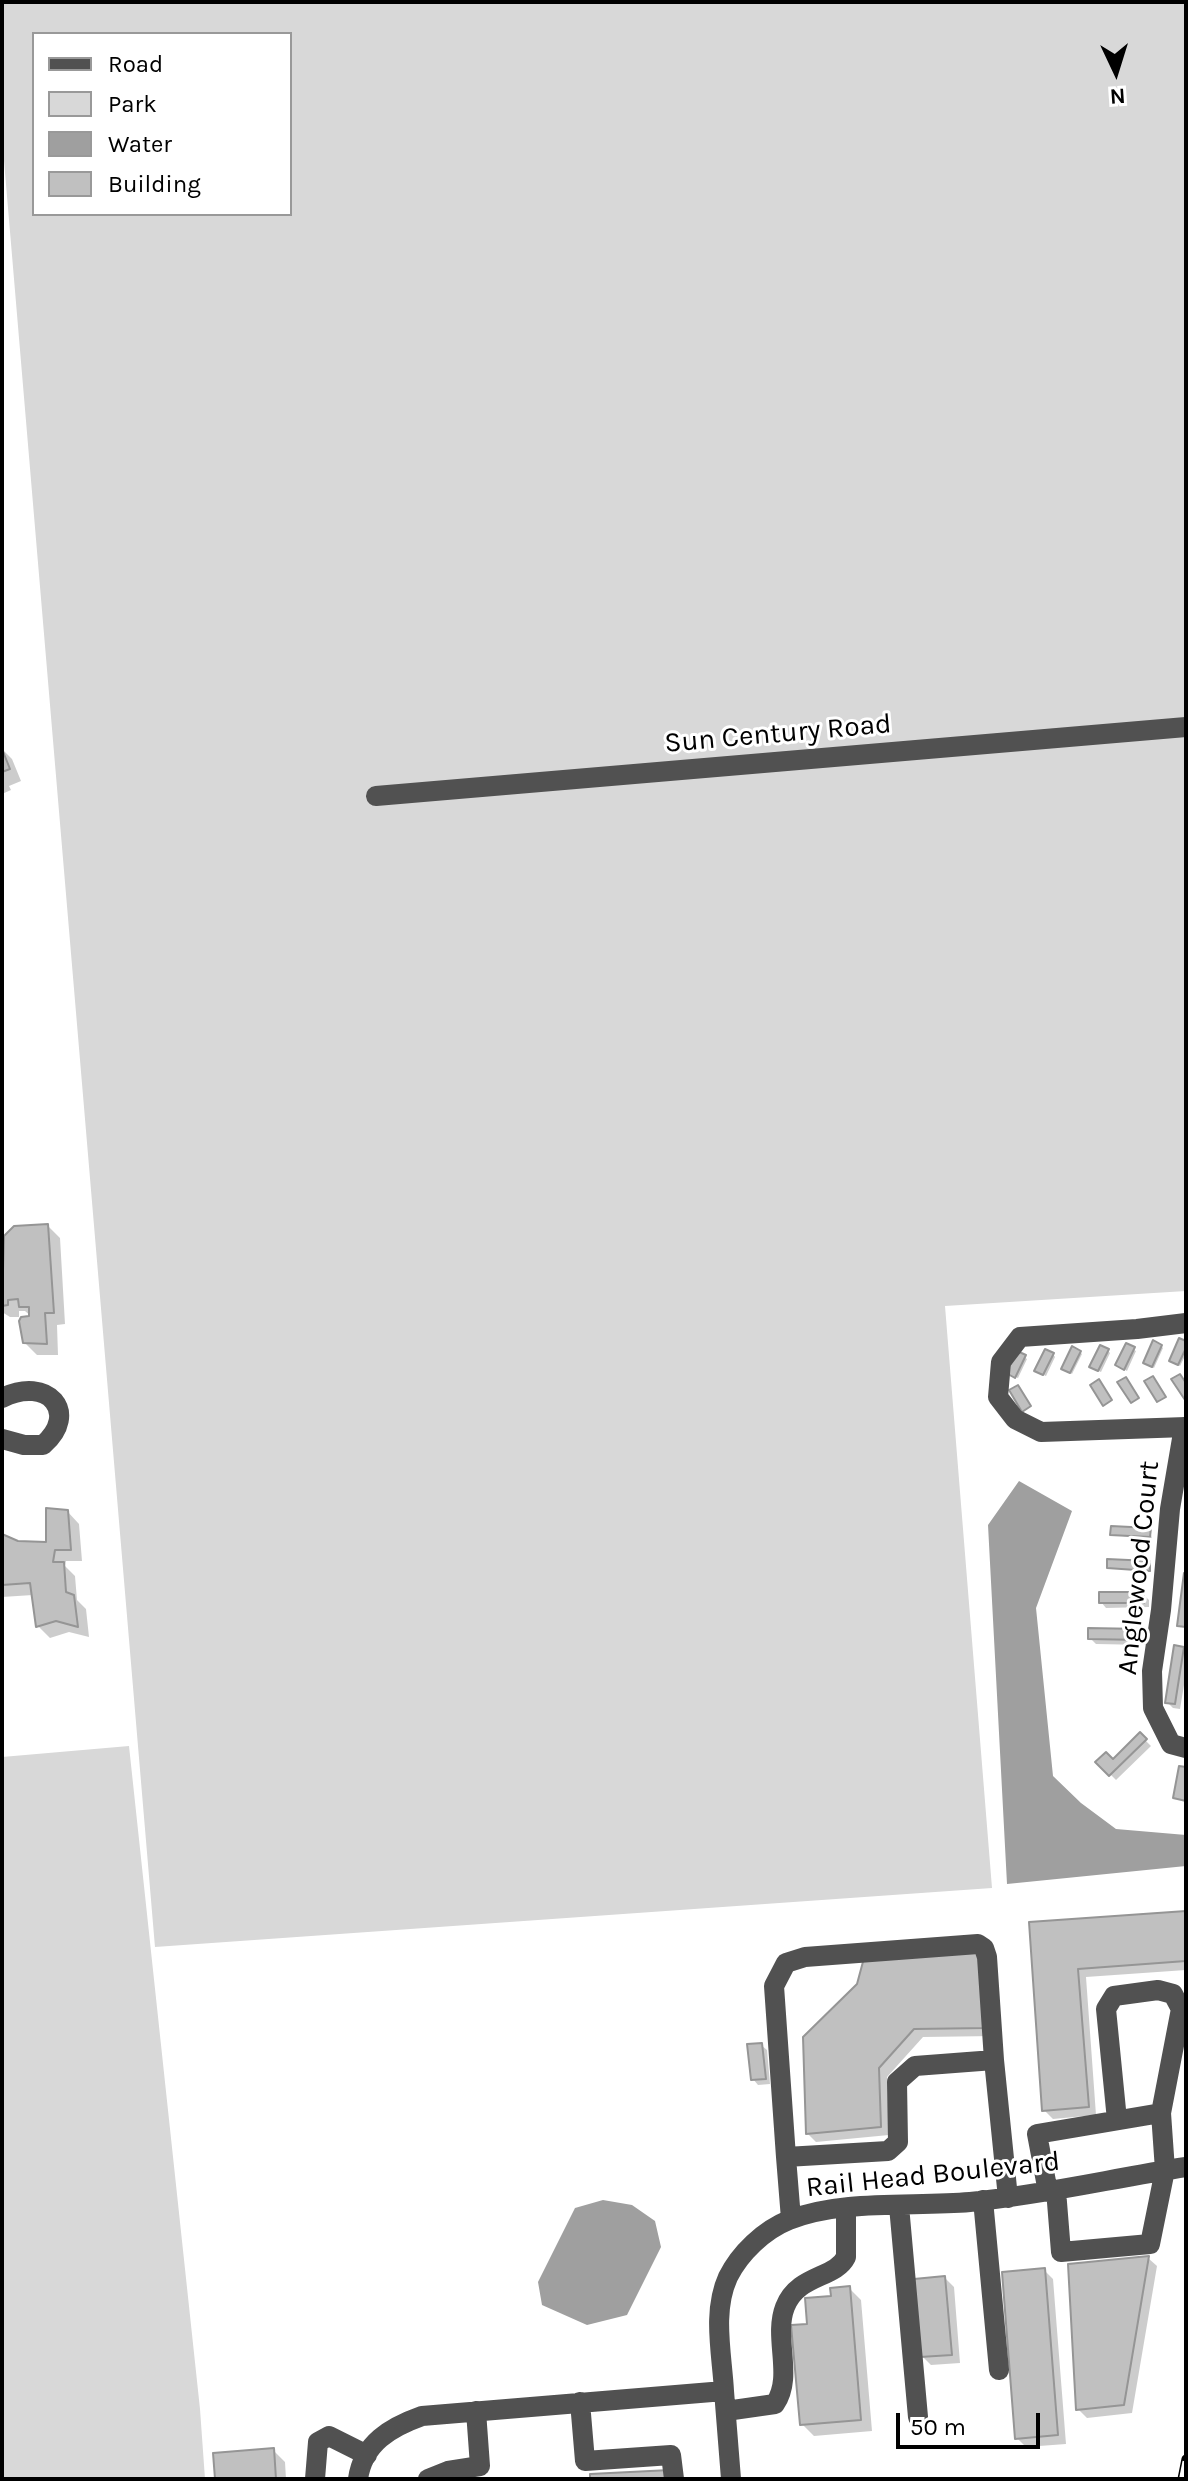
<!DOCTYPE html>
<html>
<head>
<meta charset="utf-8">
<style>
  body { margin:0 }
  #map { position:relative; width:1188px; height:2481px; overflow:hidden; background:#fff; font-family:Karla,sans-serif }
  canvas { display:block }
  .frame { position:absolute; inset:0; border:4px solid #000; pointer-events:none }
  .legend { position:absolute; left:32px; top:32px; width:260px; height:184px; box-sizing:border-box; background:#fff; border:2px solid #999; margin:0; padding:10px 14px; list-style:none; font-size:24px; color:#000 }
  .legend li { display:flex; align-items:center; gap:16px; height:40px }
  .legend b { width:40px; border:2px solid #999 }
  .north { position:absolute; left:1076px; top:32px; width:80px; height:80px; -webkit-text-stroke:6px #fff; paint-order:stroke; rotate:176deg; font-size:22px; font-weight:700; line-height:32px; text-align:center; color:#000 }
  .north::after { content:''; display:block; margin:auto; width:28px; height:36px; background:#000; clip-path:polygon(50% 0,100% 100%,50% 72%,0 100%) }
  .scale { position:absolute; left:896px; top:2413px; width:144px; height:36px; box-sizing:border-box; border:4px solid #000; border-top:0; padding-left:10px; font-size:24px; line-height:28px; white-space:nowrap; color:#000; -webkit-text-stroke:6px #fff; paint-order:stroke }
</style>
</head>
<body>
<div id="map">
<canvas width="1188" height="2481"></canvas>
<div class="frame"></div>
<ul class="legend">
<li><b style="height:10px;background:#515151"></b>Road</li>
<li><b style="height:22px;background:#d8d8d8"></b>Park</li>
<li><b style="height:22px;background:#9f9f9f"></b>Water</li>
<li><b style="height:22px;background:#c0c0c0"></b>Building</li>
</ul>
<div class="north">N</div>
<div class="scale">50 m</div>
</div>
<script>
const context = document.querySelector('canvas').getContext('2d');
context.lineJoin = 'round';
function fill(path, color) {
  context.fillStyle = color;
  context.fill(path, 'evenodd');
}
function trace(path, color, width, dash) {
  context.strokeStyle = color;
  context.lineWidth = width;
  context.lineCap = dash ? 'butt' : 'round';
  context.setLineDash(dash || []);
  context.stroke(path);
}
function write(font, color, halo, rows, align = 'center') {
  context.font = font + ' Karla,sans-serif';
  context.lineWidth = 6;
  context.setLineDash([]);
  context.textBaseline = 'middle';
  context.strokeStyle = halo;
  context.fillStyle = color;
  for (const [text, x, y, turn = 0] of rows) {
    context.save();
    context.translate(x, y);
    context.rotate((+turn || 0) * Math.PI / 180);
    context.textAlign = isNaN(turn) ? turn : align;
    if (halo) context.strokeText(text, 0, 0);
    context.fillText(text, 0, 0);
    context.restore();
  }
}
fill(new Path2D(`
  M2,2h1184v1289l-241,15 47,582 -837,59 -153,-1810zM34,34h256v180h-256z
  M129,1746l71,663 5,70h-203v-722z`), '#d8d8d8');
fill(new Path2D(`
  M1019,1481l53,30 -36,97 17,168 28,27 35,26 70,6v31l-179,18 -19,-359z
  M603,2200l29,5 23,16 6,26 -34,68 -40,10 -45,-20 -4,-23 37,-74z`), '#9f9f9f');
fill(new Path2D(`
  M2,749l10,10 9,22 -12,5 2,4 -9,4z
  M48,1226l12,12 5,86 -8,1 1,30h-21l-13,-13 9,-24 -8,-7h-6v6h-9l-8,-5v-56h6z
  M1186,1343v11l-6,12 -7,-4z
  M1127,1346l9,5 -9,20 -7,-4z
  M1161,1346l2,2 -9,20 -7,-3z
  M1108,1351l2,2 -9,19 -7,-3z
  M1080,1352l2,2 -10,20 -6,-4z
  M1053,1354l2,3 -9,19 -7,-3z
  M1024,1357l3,2 -9,19 -8,-3z
  M67,1511l12,13 3,37h-16l-1,5 10,10 2,24 9,9 3,28 -20,-5 -19,6 -12,-12 -5,-31 -31,2v-60l16,6 30,1z
  M1150,1530l2,9 -40,-4z
  M1150,1563l1,9 -42,-5z
  M1143,1594l6,6v7l-43,1 -5,-6z
  M1141,1631l5,5v9l-50,-1 -6,-6z
  M1183,1649l3,2v22l-6,36 -7,-1 -6,-6z
  M1140,1735l11,11 -35,34 -18,-18 15,-1z
  M1186,1913v57l-100,7 10,138 -43,4 -9,-9 -13,-186z
  M981,1952l14,84 -72,1 -36,40 2,58 -73,7 -9,-9z
  M761,2045l6,5 3,34 -12,1 -5,-6z
  M1148,2258l9,8 -25,147 -45,5 -9,-9z
  M1044,2270l9,9 13,165 -40,3 -9,-9z
  M945,2278l9,9 6,76 -29,2 -9,-9z
  M849,2288l12,12 11,131 -58,5 -12,-12 7,-99 24,-27z
  M273,2450l12,12 1,17h-69z`), '#0003');
const building = new Path2D(`
  M2,749l8,20 -8,3z
  M48,1224l6,89h-9l2,31 -24,-1 -4,-22 2,-4 8,-1v-9h-10l-1,-8 -10,1v5l-6,1 2,-70 10,-10z
  M1179,1338l7,3v7l-8,17 -9,-4z
  M1153,1340l9,5 -10,22 -9,-4z
  M1126,1343l9,4 -11,23 -9,-5z
  M1100,1345l9,4 -11,22 -9,-4z
  M1072,1346l9,5 -11,22 -9,-4z
  M1045,1349l9,4 -11,22 -9,-4z
  M1017,1351l9,4 -11,23 -9,-5z
  M1180,1374l6,9 -1,17 -14,-21z
  M1153,1376l13,21 -9,5 -13,-21z
  M1126,1377l13,21 -8,5 -14,-21z
  M1099,1379l13,21 -9,6 -13,-21z
  M1018,1385l13,21 -9,6 -13,-22z
  M46,1508l22,2 3,40h-16l-2,12h11l2,30 8,3 4,32 -22,-6 -20,6 -6,-44 -28,2v-51l16,7 28,1z
  M1111,1526l40,2 -1,9 -40,-2z
  M1107,1559l43,2v10l-43,-3z
  M1184,1573l2,1v53l-9,-1z
  M1099,1592h45v11h-45z
  M1088,1628l54,1v11l-54,-1z
  M1174,1645l10,2 -9,57 -10,-1z
  M1140,1732l7,7 -38,37 -14,-14 11,-10 7,7z
  M1179,1766l7,1v34l-13,-3z
  M1186,1911v50l-108,8 11,138 -47,4 -13,-189z
  M982,1950l5,78 -73,1 -35,39 2,59 -75,7 -3,-97 54,-53 7,-26z
  M762,2043l4,36 -15,1 -4,-36z
  M1149,2256l-25,149 -48,5 -8,-146z
  M1045,2268l13,167 -43,4 -13,-167z
  M945,2276l7,79 -32,2 -6,-78z
  M850,2286l11,134 -61,5 -9,-100 16,-1 -2,-26 26,-2 -1,-8z
  M274,2448l2,31h-61l-2,-26z
  M670,2470v9h-80v-5z`);
fill(building, '#c0c0c0');
trace(building, '#959595', 2);
trace(new Path2D(`
  M376,796l810,-69
  M1186,1323l-49,6 -117,8 -19,25 -3,35 17,22 26,13 145,-5
  M2,1398c46,-23 78,15 41,47h-19l-22,-6
  M1184,1427l-14,82 -9,101 -9,61 1,37 18,36 15,4
  M1117,2120l-11,-111 8,-13 44,-6 15,4 8,15 -20,104
  M786,2157l-12,-171 12,-23 19,-6 173,-13 6,4 3,9 7,103
  M1048,2192l-11,-58 124,-21 4,57 -15,74 -89,8 -5,-62
  M983,2200l16,170
  M899,2206l19,211
  M791,2219l-5,-62 102,-6 10,-9 -1,-60 18,-16 79,-6 14,138
  M724,2391c-2,-37 -12,-79 4,-114 12,-24 36,-47 61,-57 54,-21 123,-13 181,-18 73,-7 144,-24 216,-35
  M580,2402l5,59 86,-6 3,24
  M726,2411l49,-7c19,-28 -2,-66 10,-97 13,-33 50,-28 61,-50v-48
  M315,2479l3,-37 11,-6 38,19
  M358,2479c5,-36 33,-52 64,-63l302,-25 7,88
  M428,2479l20,-8 32,-5 -4,-55`), '#515151', 20);
const rail = new Path2D(`
  M1182,2479l4,-20`);
trace(rail, '#000', 9);
trace(rail, '#fff', 6, [18]);
write('28px', '#000', '#fff', [
  ["Sun Century Road",778,734,-5],
  ["Anglewood Court",1139,1568,-84],
  ["Rail Head Boulevard",933,2175,-6]
]);
</script>
</body>
</html>
